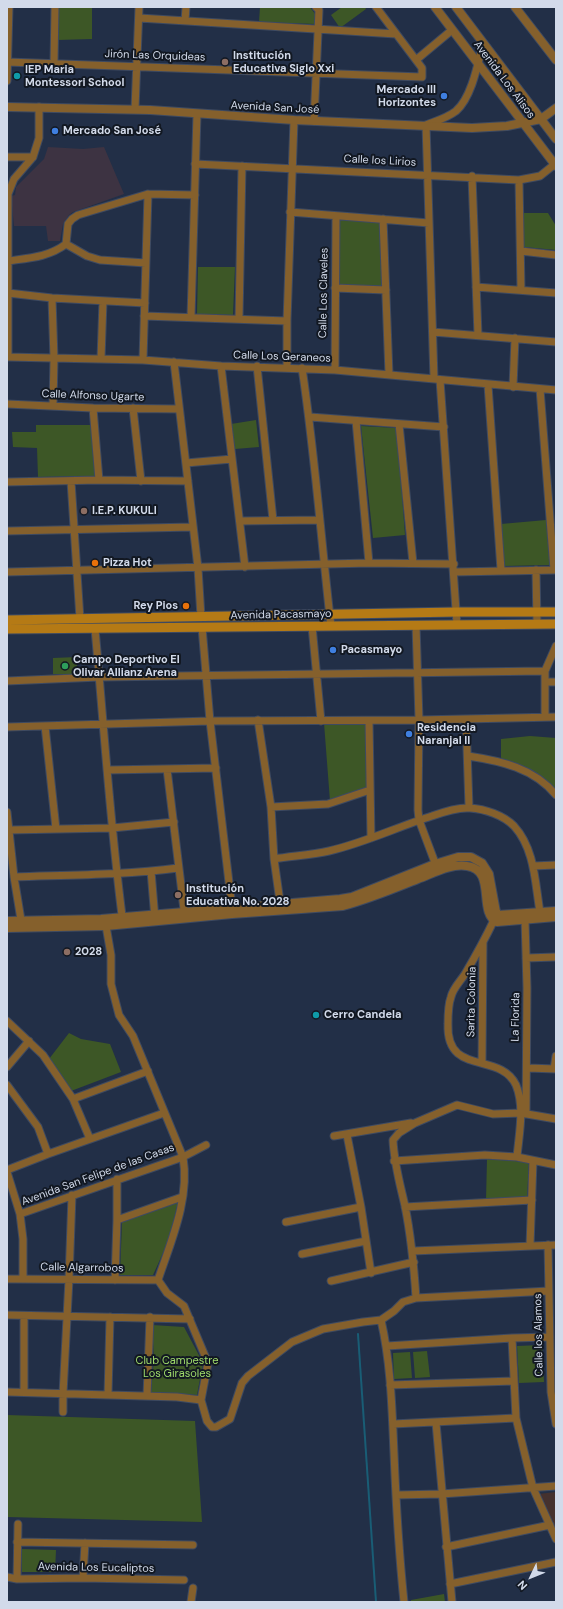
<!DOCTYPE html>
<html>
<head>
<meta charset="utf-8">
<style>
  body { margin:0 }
  #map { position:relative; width:563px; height:1609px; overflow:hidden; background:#222f47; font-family:"DM Sans",sans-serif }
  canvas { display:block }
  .frame { position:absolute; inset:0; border:8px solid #d2daea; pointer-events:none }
  .north { position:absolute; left:511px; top:1557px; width:40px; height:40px; -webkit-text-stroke:3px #121822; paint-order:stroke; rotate:227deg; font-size:11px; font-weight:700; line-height:16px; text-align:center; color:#d2daea }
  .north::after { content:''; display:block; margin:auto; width:14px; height:18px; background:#d2daea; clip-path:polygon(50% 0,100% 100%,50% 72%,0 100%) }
</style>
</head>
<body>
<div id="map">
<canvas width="563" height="1609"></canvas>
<div class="frame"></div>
<div class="north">N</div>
</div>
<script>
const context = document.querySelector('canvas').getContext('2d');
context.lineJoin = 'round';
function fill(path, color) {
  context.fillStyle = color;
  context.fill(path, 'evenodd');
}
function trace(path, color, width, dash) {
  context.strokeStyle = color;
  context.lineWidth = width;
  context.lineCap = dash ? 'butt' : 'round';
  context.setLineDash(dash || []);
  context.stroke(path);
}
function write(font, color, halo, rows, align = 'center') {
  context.font = font + ' "DM Sans",sans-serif';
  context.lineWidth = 4;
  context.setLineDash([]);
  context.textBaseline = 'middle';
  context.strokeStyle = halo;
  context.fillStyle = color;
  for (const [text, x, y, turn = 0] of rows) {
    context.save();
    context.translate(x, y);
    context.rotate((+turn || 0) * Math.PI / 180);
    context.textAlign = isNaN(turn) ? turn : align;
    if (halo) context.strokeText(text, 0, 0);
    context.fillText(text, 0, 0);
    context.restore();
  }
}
fill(new Path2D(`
  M556,1492v38l-18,-36z`), '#45312e');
fill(new Path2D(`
  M48,147l35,2 21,-2 20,47 -51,18 -4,3 -6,9 -3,17h-12l-2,-15h-32l-3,-30 4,-1 1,-8 28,-28z`), '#3d3342');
fill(new Path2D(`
  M57,7h35v32l-35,1z
  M260,7h50l5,7v10l-56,-2z
  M342,7h23l1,2 -26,19 -9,-13z
  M523,213h25l8,13v24l-32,-3z
  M339,219l41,3 2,70 -44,-1z
  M198,267h37l-2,48 -36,-1z
  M256,420l3,27 -24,2 -4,-25z
  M36,425h55l4,51 -57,1 -1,-29 -24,-1 -1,-15h24z
  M361,426l36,2 8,107 -32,3z
  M546,520l4,45 -46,1 -3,-42z
  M77,657v17h-24v-16z
  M324,723h43v65l-37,13z
  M530,736l26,2v54l-55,-32v-21z
  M69,1033l12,6 29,5 11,28 -50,19 -22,-32z
  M487,1159l42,3 -2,36 -41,2z
  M178,1202l-9,38 -16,35h-33l2,-53z
  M152,1325l32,2 19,36 -6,32 -46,-3 3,-33z
  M542,1345l2,37 -25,1 -2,-37z
  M427,1351l3,26 -15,1 -2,-26z
  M410,1352l2,26 -18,1 -1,-26z
  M7,1415l188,6 7,101 -195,-5z
  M21,1549l35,1 -1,22h-33z
  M444,1594l1,8h-34v-2z`), '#3d5726');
trace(new Path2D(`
  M358,1334l18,268`), '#195d75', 2);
const minor = new Path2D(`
  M139,18l257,16
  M185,21l1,-14
  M416,60l36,-30
  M7,62l415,15v-9l-46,-61
  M54,63l1,-56
  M7,81l2,-74
  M135,109l4,-102
  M314,121l5,-111 -3,-3
  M7,157h26
  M195,164l324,16 21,-4 15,-12 1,-3
  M472,176l6,159
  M519,180l2,110
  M290,212l139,11
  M383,219l6,155
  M66,244l21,12 13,4 46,3
  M521,251l35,4
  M8,261c21,-3 41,-4 58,-17l2,-20 4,-5 6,-4 70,-21 47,1
  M476,287l80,6
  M335,288l51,2
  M8,293l44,5 93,5
  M52,298l2,61 -1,46
  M144,316l143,5
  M191,317l6,-203
  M239,318l3,-152
  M433,332l123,10
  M7,357l136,3 78,6 114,4 221,20
  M8,357v-163l6,-15 19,-22 6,-19v-31
  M101,359l2,-58
  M143,360l5,-166
  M174,362l24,206 3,49
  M221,366l24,201
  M257,366l16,154
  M287,368v-47l7,-201
  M302,368c13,86 19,172 29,258
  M335,370l1,-154
  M434,379l-8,-254c10,-4 21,-7 30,-14 16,-14 22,-48 27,-68
  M440,380l17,245
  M488,385l13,185
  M513,387l2,-49
  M540,389l14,181
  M7,404l86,4 86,1
  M93,408l6,72
  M133,408l8,73
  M310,417l134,10
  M356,421l13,142
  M399,424l14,139
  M186,463l46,-4
  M71,481l9,138
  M7,482l92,-2 89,1
  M240,521l79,-1
  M7,531l186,-4
  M536,570l1,54
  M7,572l362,-9 85,1
  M455,572l101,-2
  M416,625l3,95 -1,90 1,10 18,48
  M312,626l9,95
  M202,627l8,94 22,187
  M95,629c9,98 15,196 28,294
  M7,681l92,-4 446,-6
  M545,682h11
  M545,717v-46l11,-25
  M466,719l3,88
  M258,720l13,87 3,52 7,50
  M369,721l2,117
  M45,726l11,103
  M7,727l203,-6 209,-1 137,-3
  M468,756c33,5 66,12 88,39
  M167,769l18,149
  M107,770l109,-2
  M271,807l57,-3 42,-14
  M7,812l7,65 8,49
  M9,830l103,-2 62,-6
  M274,859c18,-3 37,-4 55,-8 35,-8 68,-24 103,-35 11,-4 26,-9 38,-8 15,1 33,7 44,18 21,23 21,57 26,86
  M533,866l23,-1
  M151,871l4,48
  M14,877c55,-2 110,-2 164,-9
  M494,920c-9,19 -19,37 -29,54 -5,8 -12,14 -14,23 -3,8 -3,19 -3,27 -2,53 52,27 68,61 9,22 3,49 1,72
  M525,920l2,68 -1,126
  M106,926l5,29v29l8,31 14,21 50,121c7,42 -12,84 -25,123l9,13 17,13 24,57 -7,37 6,21 5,6h4l14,-8 12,-36 6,-7 44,-34 31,-13 40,-7 18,-2 13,-9 9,-9 13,-4 133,-7
  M526,958l30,-1
  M7,1021l36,34 30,44 17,40
  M482,1063l1,-121
  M7,1067l22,-26
  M528,1068l28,1
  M554,1069l2,-13
  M7,1085l31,42 10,27
  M73,1099l75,-28
  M347,1135l14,72 10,66
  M334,1136l77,-13
  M394,1161l91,-6 32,2 39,8
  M7,1170l41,-16 116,-41
  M7,1172l13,42 3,25v40
  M405,1207l127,-7
  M20,1214l163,-57 23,-12
  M117,1220l65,-23
  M286,1222l75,-15
  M548,1245l3,147 5,32
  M530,1246l3,-85
  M413,1251l143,-6
  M302,1254l64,-13
  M7,1279l151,1
  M115,1280l2,-60v-41
  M331,1281l83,-19
  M416,1298c-2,-31 -5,-62 -11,-92 -5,-22 -11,-43 -12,-66l6,-7 16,-10 42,-18 36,9 28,-1 35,6
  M7,1315l183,4
  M24,1316v76
  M381,1320c10,44 11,89 13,133 2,50 5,100 10,149
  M512,1338l4,80 17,70 23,51
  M387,1346l125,-8 38,-1
  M390,1385l124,-4
  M7,1392l170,5 24,3
  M108,1395l2,-78
  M147,1396l3,-79
  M63,1412v-18l6,-115 3,-84
  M436,1423l16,179
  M393,1424l123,-6
  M396,1495l45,-1 115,-8
  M17,1542l176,3
  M446,1547l104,-22
  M7,1577l10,2 66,-1 101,2
  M83,1578l2,-35
  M17,1579l1,-55
  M450,1584l106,-22
  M191,1602l2,-14`);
const tertiary = new Path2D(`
  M435,7l121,159
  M456,7l100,132
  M515,7l41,53
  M7,107l143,3 144,10 178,8 35,-2 34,-7 15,-11
  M7,921l94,-2 239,-20 12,-2 83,-33 23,-7h13l11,6 7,11 7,38 2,3 58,-4
  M7,928l99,-2 126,-12 111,-8c26,-7 50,-17 75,-27 14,-5 33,-16 49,-13 30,4 10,47 30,56l59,-5`);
const secondary = new Path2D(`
  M7,620l450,-8h99
  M7,629l549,-5`);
trace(minor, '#3e4a61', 9);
trace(tertiary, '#3e4a61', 10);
trace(secondary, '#3e4a61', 11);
trace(minor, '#85602c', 7);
trace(tertiary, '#85602c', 8);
trace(secondary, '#b57a15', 9);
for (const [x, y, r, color] of [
  [225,62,4,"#8d6e63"],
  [17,76,4,"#0f9aa8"],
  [444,96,4,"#3f7fe0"],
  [55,131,4,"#3f7fe0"],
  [84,511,4,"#8d6e63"],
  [95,563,4,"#e8710a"],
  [186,606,4,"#e8710a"],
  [333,650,4,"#3f7fe0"],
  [65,666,4,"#2e9e5b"],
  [409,734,4,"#3f7fe0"],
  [178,895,4,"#8d6e63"],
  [67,952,4,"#8d6e63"],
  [316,1015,4,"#0f9aa8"]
]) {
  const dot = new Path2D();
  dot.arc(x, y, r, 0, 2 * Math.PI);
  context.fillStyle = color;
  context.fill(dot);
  trace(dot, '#121822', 1.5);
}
write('11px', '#d2daea', '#121822', [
  ["Jirón Las Orquideas",155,56,2],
  ["Avenida Los Alisos",504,80,53],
  ["Avenida San José",275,108,3],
  ["Calle los Lirios",380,161,3],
  ["Calle Los Claveles",324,293,-89],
  ["Calle Los Geraneos",282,357,2],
  ["Calle Alfonso Ugarte",93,396,2],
  ["Avenida Pacasmayo",281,615,-1],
  ["Sarita Colonia",472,1002,-89],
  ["La Florida",516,1017,-89],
  ["Avenida San Felipe de las Casas",98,1175,-20],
  ["Calle Algarrobos",82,1268,1],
  ["Calle los Alamos",539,1335,-91],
  ["Avenida Los Eucaliptos",96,1568,1]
]);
write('bold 11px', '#d2daea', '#121822', [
  ["Institución",233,56],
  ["Educativa Siglo Xxi",233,69],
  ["IEP Maria",25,70],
  ["Montessori School",25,83],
  ["Mercado III",436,90,"right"],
  ["Horizontes",436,103,"right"],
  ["Mercado San José",63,131],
  ["I.E.P. KUKULI",92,511],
  ["Pizza Hot",103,563],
  ["Rey Pios",178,606,"right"],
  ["Pacasmayo",341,650],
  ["Campo Deportivo El",73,660],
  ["Olivar Allianz Arena",73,673],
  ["Residencia",417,728],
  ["Naranjal II",417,741],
  ["Institución",186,889],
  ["Educativa No. 2028",186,902],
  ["2028",75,952],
  ["Cerro Candela",324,1015]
], 'left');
write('11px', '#9fdb6b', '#121822', [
  ["Club Campestre",177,1361],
  ["Los Girasoles",177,1374]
]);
</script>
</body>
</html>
